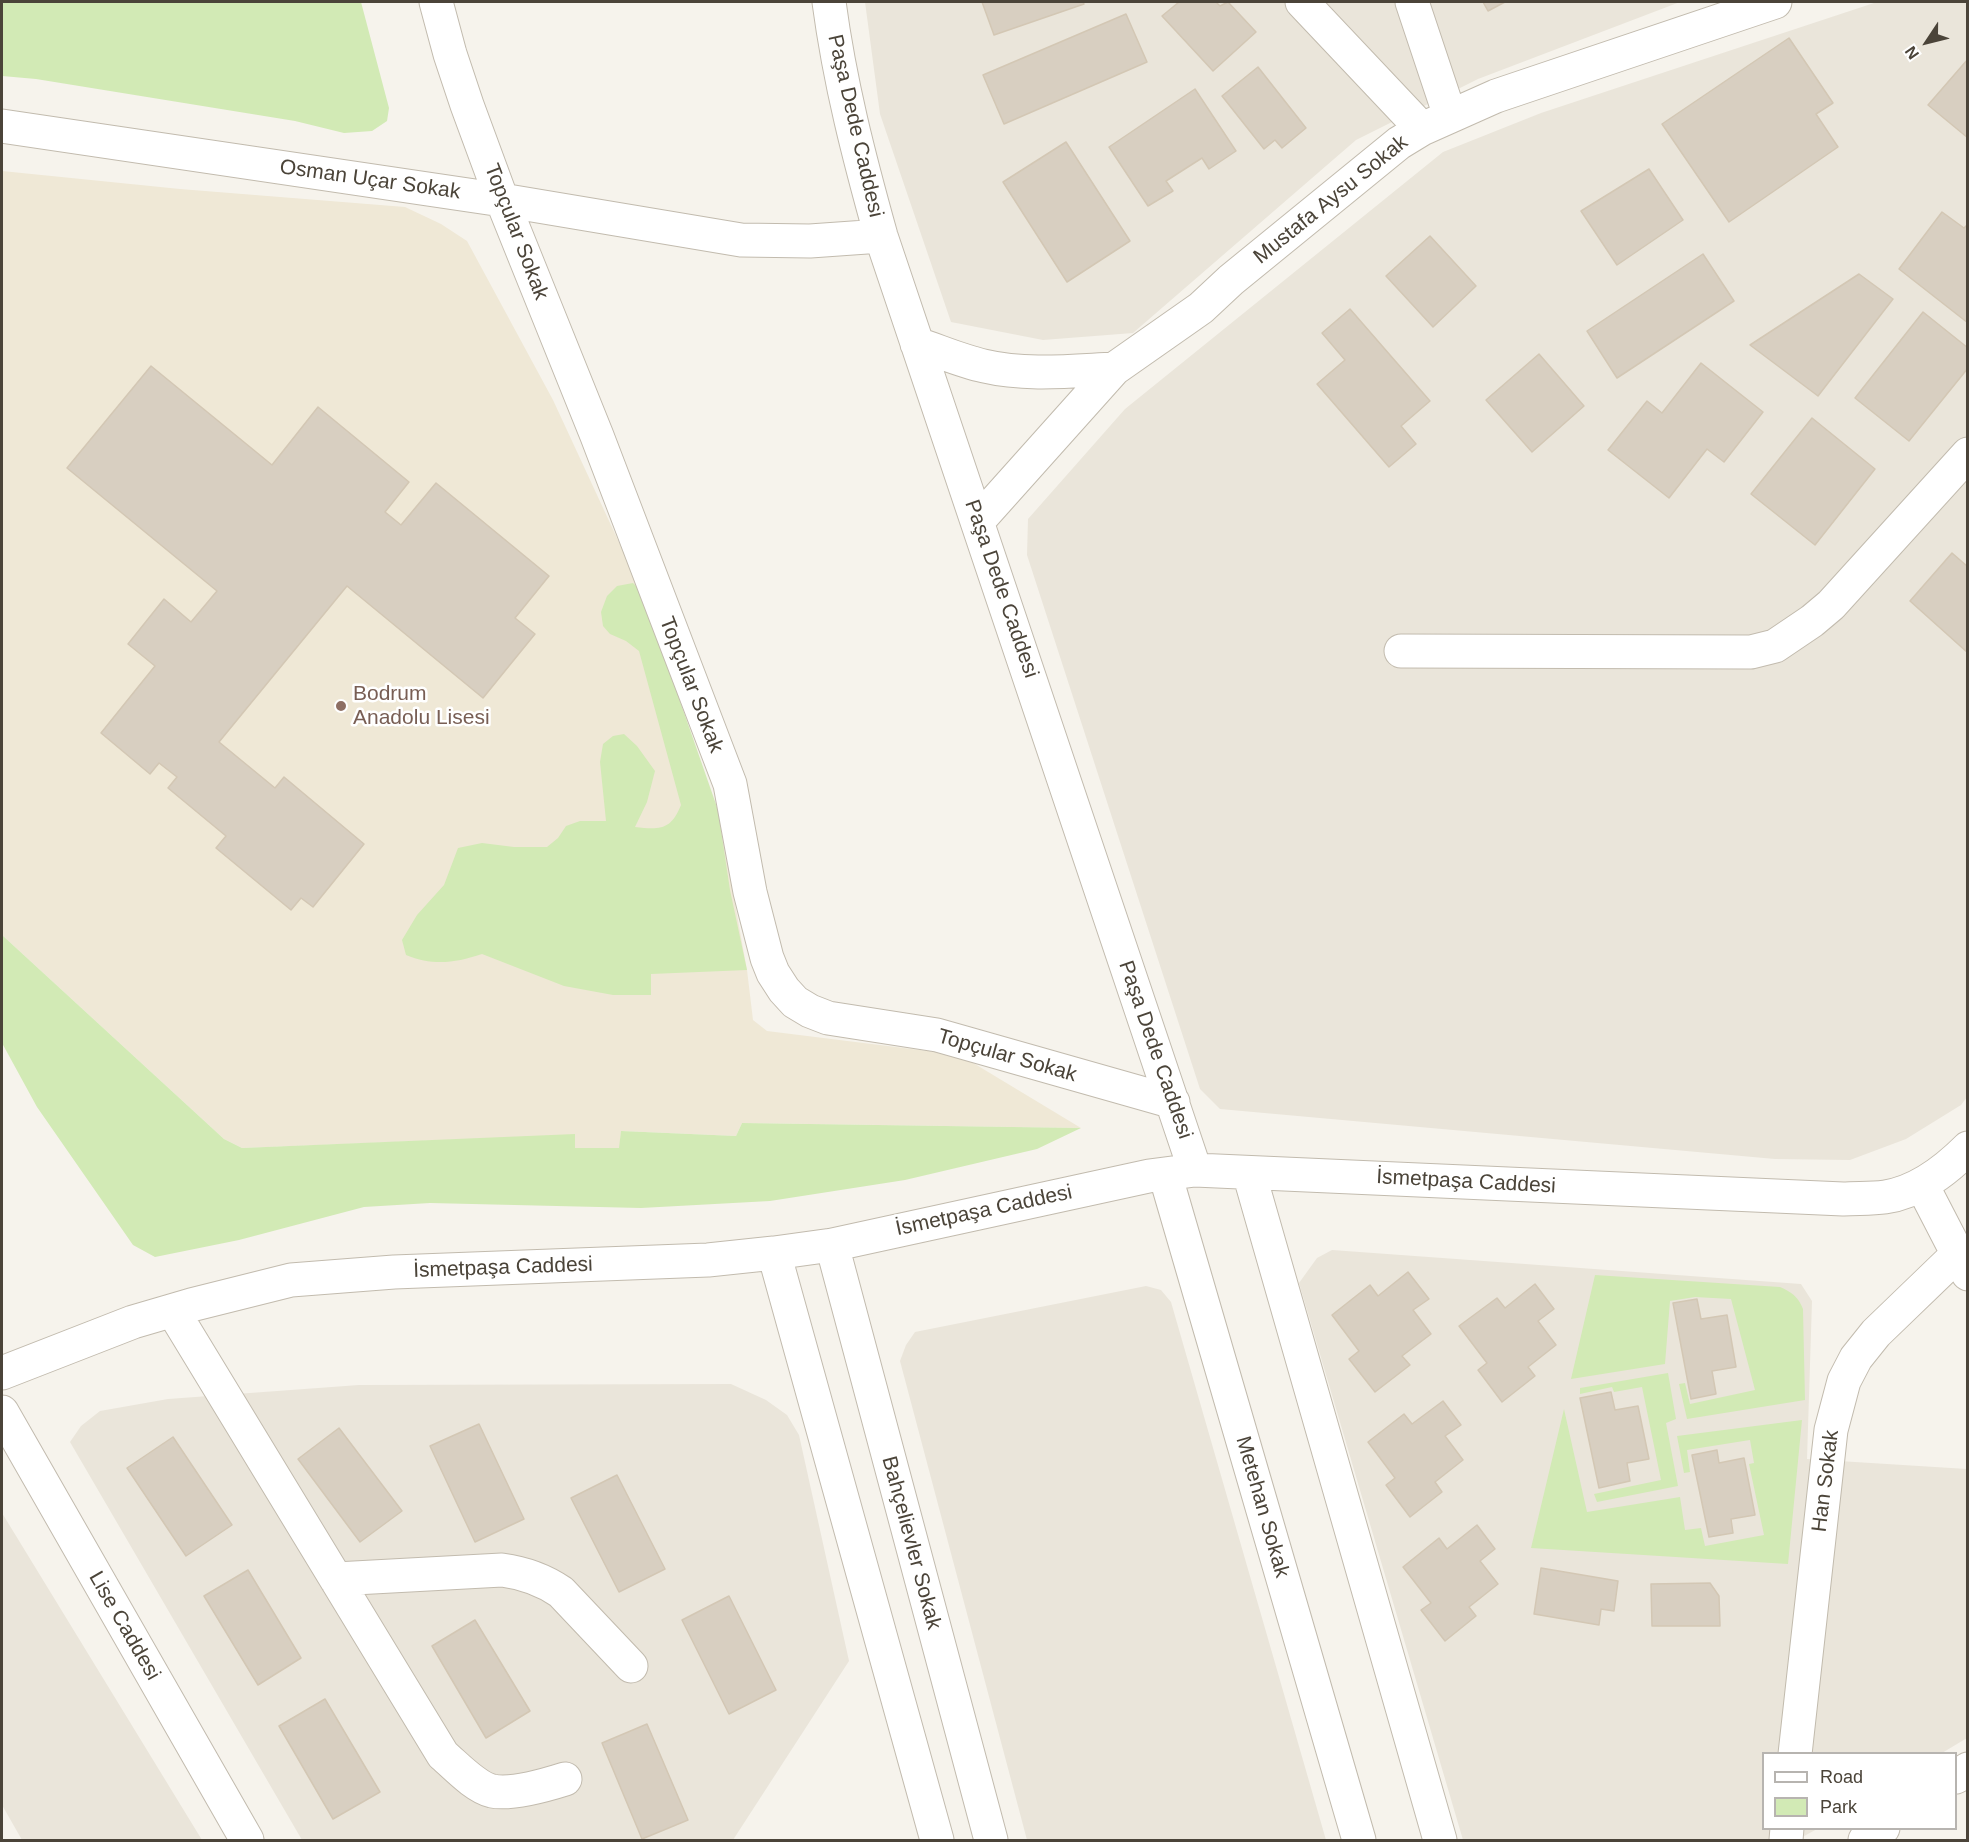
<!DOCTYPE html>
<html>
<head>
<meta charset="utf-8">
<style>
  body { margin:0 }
  #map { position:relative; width:1969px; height:1842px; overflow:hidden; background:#f6f3ec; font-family:Helvetica,sans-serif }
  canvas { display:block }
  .frame { position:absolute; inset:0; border:3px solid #4b4439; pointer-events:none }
  .legend { position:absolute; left:1762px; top:1752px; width:195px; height:78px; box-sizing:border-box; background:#fff; border:2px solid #b7b4b0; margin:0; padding:8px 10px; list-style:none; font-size:18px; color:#4b4439 }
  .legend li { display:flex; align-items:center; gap:12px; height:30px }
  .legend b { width:30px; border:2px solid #b7b4b0 }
  .north { position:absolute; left:1897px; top:12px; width:60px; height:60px; -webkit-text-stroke:4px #fff; paint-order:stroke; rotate:235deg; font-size:16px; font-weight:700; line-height:24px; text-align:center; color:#4b4439 }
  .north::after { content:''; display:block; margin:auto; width:21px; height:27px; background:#4b4439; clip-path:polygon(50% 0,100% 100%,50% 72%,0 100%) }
</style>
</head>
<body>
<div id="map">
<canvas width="1969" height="1842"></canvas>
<div class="frame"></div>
<ul class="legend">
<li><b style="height:8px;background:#fff"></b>Road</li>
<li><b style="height:16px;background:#d2eab5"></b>Park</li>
</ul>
<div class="north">N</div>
</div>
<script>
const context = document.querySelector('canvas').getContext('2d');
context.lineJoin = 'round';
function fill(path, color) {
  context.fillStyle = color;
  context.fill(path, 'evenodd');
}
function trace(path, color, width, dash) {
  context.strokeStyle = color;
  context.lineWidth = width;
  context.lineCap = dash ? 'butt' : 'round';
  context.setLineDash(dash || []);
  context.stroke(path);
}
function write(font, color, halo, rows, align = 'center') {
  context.font = font + ' Helvetica,sans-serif';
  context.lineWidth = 5;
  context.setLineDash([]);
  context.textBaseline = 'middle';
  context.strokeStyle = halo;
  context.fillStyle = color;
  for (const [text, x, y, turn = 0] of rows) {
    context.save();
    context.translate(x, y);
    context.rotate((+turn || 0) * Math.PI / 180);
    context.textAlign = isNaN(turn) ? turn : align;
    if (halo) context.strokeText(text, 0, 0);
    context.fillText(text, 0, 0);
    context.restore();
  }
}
fill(new Path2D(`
  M865,2h815l-202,77 -122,61 -223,193 -90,7 -92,-18 -71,-208z
  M1877,2h90v1095l-6,8 -55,34 -56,21 -75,-1 -555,-50 -20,-20 -173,-534 1,-36 97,-110 318,-257 98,-39z
  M1332,1250l469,34 11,17 -5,158 160,10v269l-25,15 -178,1v74l53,1 -20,11h-334l-164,-557 18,-25z
  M1146,1286l15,4 10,12 155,538h-299l-127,-479 6,-16 9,-13z
  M731,1384l35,16 21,15 12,20 50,226 -116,179h-431l-232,-398 11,-16 19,-15 68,-12 191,-14z
  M2,1513l200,327h-180l-20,-35z`), '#eae5da');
fill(new Path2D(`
  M2,171l178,18 225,18 36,17 26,17 86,159 89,192 78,229 27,149 6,50 14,11 193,24 121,73 -339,-5 -6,13 -115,-5 -1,17h-45v-13l-333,13 -18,-9 -222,-204z`), '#efe8d6');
fill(new Path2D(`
  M2,2h359l28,106 -2,13 -15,10 -28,2 -49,-12 -259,-42 -34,-3z
  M633,583l9,9 76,218 12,80 17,80 -96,4v21h-38l-49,-9 -82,-32c-27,9 -49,12 -76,1l-4,-15 15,-25 27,-30 14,-37 24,-5 32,4h33l11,-9 8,-12 14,-5h26l-6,-59 3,-18 10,-8 11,-2 13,12 18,25 -8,31 -12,25c25,3 36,3 46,-22l-42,-154 -13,-10 -16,-7 -7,-8 -2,-14 6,-16 10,-10z
  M2,935l222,204 18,9 333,-14v14h44l2,-17 115,5 6,-13 339,5 -44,21 -132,31 -135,21 -129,7 -211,-5 -66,4 -125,33 -84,17 -22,-12 -96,-138 -35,-64z
  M1595,1275l185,12c11,5 18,9 23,22l2,91 -118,19 -8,-35 6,-1 5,21 65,-14 -24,-91 -36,-2 -25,4 -5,63 -94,15z
  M1668,1373l8,46 -10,4 12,63 -81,16 -3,-8 67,-14 -19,-93 -28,5 -2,-5 -32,7v-6z
  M1564,1409l23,103 93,-15 5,33 16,-2 4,18 59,-11 -15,-71 5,-1 -4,-23 -63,10 3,22 -6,1 -7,-37 125,-16 -14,144 -257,-16z`), '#d2eab5');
const building = new Path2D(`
  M982,2h101l1,2 -90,31z
  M1179,2h37l4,4 8,-4 28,30 -43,39 -51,-55z
  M1483,2h22l-17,9z
  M1126,14l21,48 -143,62 -21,-49z
  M1789,38l44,65 -17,11 22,33 -109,75 -67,-98z
  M1968,59v79l-40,-33z
  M1258,67l48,61 -24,20 -7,-8 -11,9 -42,-53z
  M1195,89l41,62 -27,18 -7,-11 -36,23 7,10 -25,15 -39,-59z
  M1066,142l64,99 -63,41 -64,-100z
  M1649,169l34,51 -66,45 -36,-54z
  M1942,212l22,16 4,-4v99l-69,-54z
  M1430,236l46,50 -43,41 -47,-51z
  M1703,254l31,47 -117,77 -30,-47z
  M1859,274l34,25 -75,97 -68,-51z
  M1350,309l80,92 -29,25 15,18 -27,23 -72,-83 28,-24 -23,-27z
  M1923,312l45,36v20l-59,73 -54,-43z
  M1539,354l45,52 -52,46 -46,-52z
  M1701,363l62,49 -39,50 -17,-13 -38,49 -61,-48 39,-49 15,12z
  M151,366l121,99 46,-58 91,75 -24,30 16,13 35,-42 113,93 -34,42 20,16 -52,64 -136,-112 -128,156 56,46 9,-11 80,67 -51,63 -12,-9 -10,12 -75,-62 10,-12 -58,-48 9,-11 -18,-14 -9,11 -49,-41 54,-67 -27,-22 36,-45 27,23 26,-31 -150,-123z
  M1812,418l63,51 -60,76 -64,-51z
  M1952,553l16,14v86l-58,-52z
  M1408,1272l21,27 -16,11 18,24 -29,22 8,9 -35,27 -26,-33 10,-8 -27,-36 38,-30 8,11z
  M1535,1284l19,25 -16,12 18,24 -28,22 7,9 -33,26 -24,-32 9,-7 -28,-37 38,-28 8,10z
  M1697,1299l4,20 26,-4 9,52 -24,4 4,23 -25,5 -18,-96z
  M1611,1392l4,18 23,-4 11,53 -22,4 3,18 -31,7 -19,-90z
  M1443,1401l18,24 -16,11 18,24 -28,22 7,10 -32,25 -24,-32 9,-7 -27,-36 36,-28 8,10z
  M479,1424l45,95 -49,23 -45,-96z
  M339,1428l63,83 -42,31 -62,-83z
  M173,1437l59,88 -46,31 -59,-88z
  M1717,1450l2,13 25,-5 11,57 -24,4 2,14 -24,4 -17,-82z
  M617,1475l48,94 -46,23 -48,-94z
  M1477,1525l18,24 -15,12 18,23 -29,23 7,9 -31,25 -24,-31 10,-7 -28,-36 36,-29 8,11z
  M1541,1568l77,13 -4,30 -13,-2 -2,16 -65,-11z
  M248,1570l53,88 -43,27 -54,-89z
  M1710,1583l9,13 1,30h-68l-1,-42z
  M729,1596l47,94 -47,24 -47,-94z
  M475,1620l55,91 -44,27 -54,-92z
  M325,1699l55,93 -47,27 -54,-93z
  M647,1724l41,96 -46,19 -40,-96z`);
fill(building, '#d8cfc1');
trace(building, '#d3c7b4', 1.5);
const minor = new Path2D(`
  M436,2l14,52 17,51 35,95 95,236 133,348 20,108 17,66 6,15 11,17 11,12 15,9 18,7 109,17 236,67
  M829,2c11,82 30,155 52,234l314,934
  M1302,2l120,127
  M1412,2l38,114
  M2,126l500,74 239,40 69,1 71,-5
  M917,344c22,7 44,17 67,22 42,10 87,5 130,3l-136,152
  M1114,369l87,-61 30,-28 168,-137 23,-14 74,-33 279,-94
  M1401,651l350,1 24,-6 37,-25 19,-16 137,-151
  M1249,1173l191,667
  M1165,1174l194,666
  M1922,1185l46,89
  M832,1245l159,595
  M774,1253l163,587
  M173,1311l270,444c13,11 32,32 49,36 19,4 54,-6 73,-12
  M2,1373l131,-51 58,-17 100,-25 103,-8 314,-12 66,-7 58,-8 317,-69 46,-6 648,29c14,-1 28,0 42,-2 33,-5 60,-26 83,-49
  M2,1412l245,428
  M336,1579l166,-9c22,3 40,9 59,22l70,74
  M1795,1754l36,-324 13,-49 12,-23 20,-25 82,-79
  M1956,1777l12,-8
  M1786,1840l1,-12
  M1865,1840l18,-12`);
trace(minor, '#c2bbae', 35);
trace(minor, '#fff', 33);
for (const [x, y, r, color] of [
  [341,706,6,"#8d6e63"]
]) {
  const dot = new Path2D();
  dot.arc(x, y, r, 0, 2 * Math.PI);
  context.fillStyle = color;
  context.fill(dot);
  trace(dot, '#fff', 2);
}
write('21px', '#4b4439', '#fff', [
  ["Paşa Dede Caddesi",855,126,77],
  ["Osman Uçar Sokak",370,180,8],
  ["Mustafa Aysu Sokak",1331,200,-39],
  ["Topçular Sokak",516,232,69],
  ["Paşa Dede Caddesi",1001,589,71],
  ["Topçular Sokak",691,685,69],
  ["Paşa Dede Caddesi",1155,1050,71],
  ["Topçular Sokak",1007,1056,16],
  ["İsmetpaşa Caddesi",1466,1182,3],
  ["İsmetpaşa Caddesi",984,1211,-12],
  ["İsmetpaşa Caddesi",503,1268,-2],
  ["Han Sokak",1826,1481,-83],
  ["Metehan Sokak",1262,1507,74],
  ["Bahçelievler Sokak",911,1543,75],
  ["Lise Caddesi",124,1626,60]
]);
write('21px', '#785e54', '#fff', [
  ["Bodrum",353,694],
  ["Anadolu Lisesi",353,718]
], 'left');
</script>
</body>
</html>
